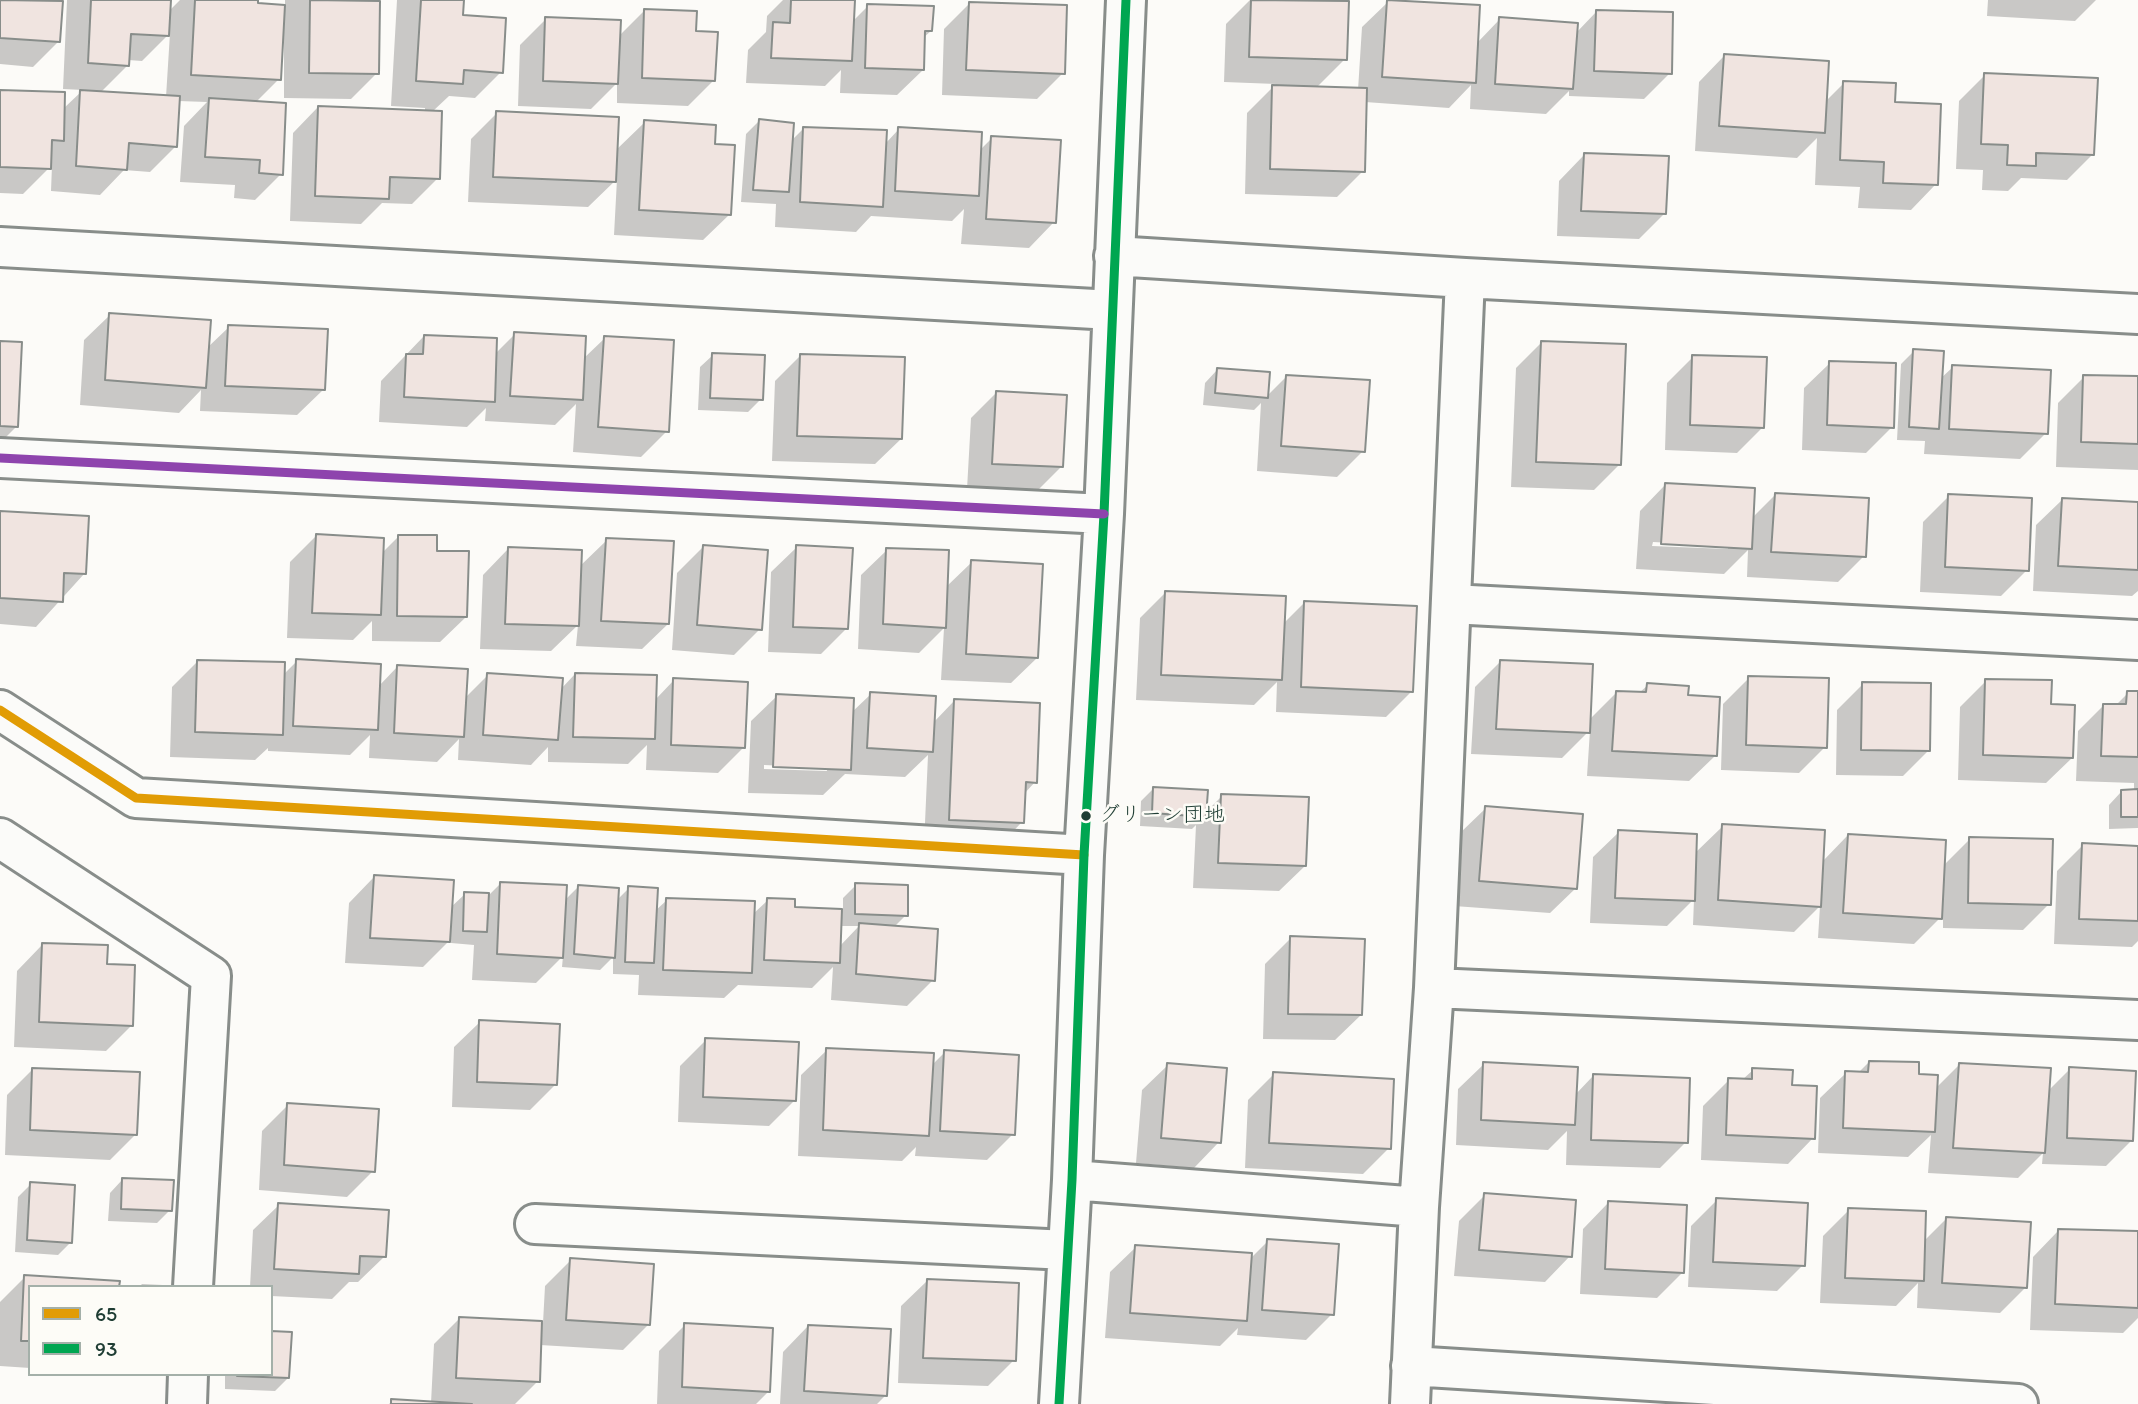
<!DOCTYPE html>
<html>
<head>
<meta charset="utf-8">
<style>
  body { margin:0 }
  #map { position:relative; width:2138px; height:1404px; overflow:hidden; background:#fcfbf8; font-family:Itim,sans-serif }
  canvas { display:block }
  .legend { position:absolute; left:28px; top:1285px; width:245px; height:91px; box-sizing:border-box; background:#fdfcf7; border:2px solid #a4b0a9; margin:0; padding:9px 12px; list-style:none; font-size:21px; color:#1f3d34 }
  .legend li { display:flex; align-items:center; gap:14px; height:35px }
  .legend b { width:35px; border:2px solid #a4b0a9 }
</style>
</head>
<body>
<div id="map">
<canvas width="2138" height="1404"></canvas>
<ul class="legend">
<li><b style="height:9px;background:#e19c05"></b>65</li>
<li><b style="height:9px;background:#00a651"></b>93</li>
</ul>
</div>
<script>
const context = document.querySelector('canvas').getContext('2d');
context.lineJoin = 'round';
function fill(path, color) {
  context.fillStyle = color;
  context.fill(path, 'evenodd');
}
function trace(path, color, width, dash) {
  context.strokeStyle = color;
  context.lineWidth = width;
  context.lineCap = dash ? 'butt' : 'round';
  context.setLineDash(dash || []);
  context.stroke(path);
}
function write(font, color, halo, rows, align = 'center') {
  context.font = font + ' Itim,"Klee One",sans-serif';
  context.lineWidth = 5;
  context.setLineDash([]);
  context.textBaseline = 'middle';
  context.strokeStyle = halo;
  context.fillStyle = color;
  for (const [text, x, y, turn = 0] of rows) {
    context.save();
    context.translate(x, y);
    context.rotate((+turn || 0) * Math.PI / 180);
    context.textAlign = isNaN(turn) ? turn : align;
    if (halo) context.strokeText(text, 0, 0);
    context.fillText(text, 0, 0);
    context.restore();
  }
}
fill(new Path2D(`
  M0,0l62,3 -3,38 -26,26 -33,-3z
  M67,0h102v11l11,-11h76v5l29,2v-7h70l22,73 -26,26 -67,-1v-66h-3l-2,47 -24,24 26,71 -26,26 -21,-2 1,-13 -55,-3 4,-56 23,-24 -29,-1 -2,45 -26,26 -26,-2 -24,25 -49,-4 1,-26 -29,29 -23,-1v-101l63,17 20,-19 -20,-1zM170,33l-4,64 -66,-4 28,-28v-5l14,1z
  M397,0h65l-1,17 40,55 -26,26 -26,-2 -17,16 6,66 -26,26 -30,-1 -21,21 -71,-3 3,-88 25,-26 107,5v-4l-34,-2z
  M783,0h70l-1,22 16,-16 63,25 -8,7v32l-26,25 -57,-2 1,-23 -16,16 -79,-3 2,-33 18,-18 1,-16z
  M1250,0l97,2 -2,57 -29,29 42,2 4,-63 26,-25 89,41 23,-24 76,14 21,-22 73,62 -26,26 -75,-3v-5l-23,23 -76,-5 1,-24 -22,23 -84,-6 -2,69 -26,26 -92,-3 2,-81 29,-29 -52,-2 2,-58z
  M1988,0h108l-21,21 -88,-5z
  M970,3l93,70 -26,26 -95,-4 2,-66z
  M645,10l49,23 20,47 -26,26 -71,-3v-20l-26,26 -73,-3 2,-61 26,-26 72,18z
  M1724,56l101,46 19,-19 49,21 43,80 -25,26 -53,-2 2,-21 -45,-2 2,-47 -20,20 -102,-7 4,-69z
  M1985,75l107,80 -25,25 -46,-2 -13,13 -26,-1 1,-20 -27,-1 3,-68z
  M497,113l118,38 30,-29 68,23 16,70 -26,25 -89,-5 3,-56 -29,28 -120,-5 3,-63z
  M759,121l32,20 13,-13 81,16 14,-15 81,21 12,-12 62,84 -25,26 -68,-4 3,-35 -12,12 -81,-5 -15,16 -81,-5 1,-23 -35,-2 5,-68z
  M1584,155l81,58 -26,26 -82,-3 2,-55z
  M110,315l97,33 22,-21 94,63 -26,25 -97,-4 1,-21 -22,23 -99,-8 4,-65z
  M515,334l68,25 22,-21 62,93 -26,26 -68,-5 3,-48 -21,21 -70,-4 1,-13 -19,19 -88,-5 2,-41 43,-45 71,18z
  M0,342l17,84 -17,17z
  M1541,343l79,121 -26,26 -83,-3 5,-119z
  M1914,351l26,28 13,-12 93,66 -26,26 -96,-5 1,-13 -28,-1 4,-76z
  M713,355l48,44 -13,13 -50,-2 2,-43z
  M801,355l100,84 -26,25 -103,-3 3,-80z
  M1693,357l70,70 -26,26 -72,-3 2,-67z
  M1830,363l62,64 -26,26 -64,-3 2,-62z
  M1217,370l49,27 21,-21 76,75 -26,26 -80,-6 4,-68 -7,7 -51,-5 2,-22z
  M2084,377l54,1v92l-82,-3 2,-64z
  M996,393l65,74 -25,25 -69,-3 4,-71z
  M1665,485l86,34 24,-24 89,61 -26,26 -91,-5 1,-27 -24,24 -88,-5 4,-58zM1653,542l75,4v3l-76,-3z
  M1949,496l78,74 -26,26 -81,-4 3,-70z
  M2062,500l76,4v87l-6,5 -99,-5 3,-66z
  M0,512l84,62 -48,53 -36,-3z
  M316,536l65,18 18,-18 36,16 31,65 -26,25 -68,-1v-20l-19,19 -66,-2 3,-76z
  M607,540l61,84 -26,25 -66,-3 2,-21 -27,26 -71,-2 3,-74 25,-26 71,18z
  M703,547l57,82 -26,26 -62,-5 5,-77z
  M797,547l50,81 -26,26 -53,-2 3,-80z
  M887,550l59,37 26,-25 65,96 -26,25 -70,-3 3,-52 -25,25 -61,-4 3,-74z
  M1166,592l116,33 22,-22 107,89 -25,25 -110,-5 1,-30 -23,23 -118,-5 4,-82z
  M198,661l85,14 14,-14 81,26 20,-21 67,32 23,-23 72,15 15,-16 80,26 19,-20 69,68 -25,25 -72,-3 1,-25 -19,19 -80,-2v-15l-17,18 -73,-5 1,-21 -22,23 -68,-4 1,-23 -20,20 -82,-4v-3l-13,12 -85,-3 2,-70z
  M1500,662l88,59 29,-29 22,1 9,-8 38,12 29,59 -26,25 -102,-5 3,-46 -28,28 -91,-4 4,-67z
  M1749,678l76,69 -26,26 -78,-3 2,-66z
  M1986,681l63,25 23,52 -26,25 -88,-3 2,-73z
  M1863,684l66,66 -26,26 -67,-1 1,-65z
  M2128,693h10v135l-29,1v-24l12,-13 13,-1v-8l-58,-2 2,-50 26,-26 11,1z
  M871,694l62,29 21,-22 81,81 -11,12 -2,28 -25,26 -73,-3 4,-90 -23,22 -60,-3 -22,21 -75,-2 3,-72 26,-25 74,17zM764,765l63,3v3l-63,-2z
  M1153,789l52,24 17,-17 83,70 -26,25 -86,-3 3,-63 -4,4 -52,-3 1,-25z
  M1486,808l90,80 -26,25 -96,-7 6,-73z
  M1723,826l99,36 26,-27 95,31 27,-27 79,65 -26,26 -80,-2v-13l-29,29 -96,-6 2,-32 -26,26 -101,-7 1,-26 -27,27 -77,-3 3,-66 26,-25 75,22z
  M2083,845l55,2v94l-6,6 -78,-3 3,-73z
  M374,877l76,31 15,-14 22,3 14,-14 63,18 15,-15 38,14 12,-12 26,23 12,-11 85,15 16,-15 25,9 50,2v-13l13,-13 50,30 -12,12 39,53 -26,26 -76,-6 2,-33 -21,21 -74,-3 -14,13 -86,-3 1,-20 -26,-1v-17l-13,13 -38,-3 1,-11 -27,27 -64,-3 2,-35 -23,-2v-4l-28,28 -78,-4 4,-60zM840,926h19l-20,21z
  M1291,938l70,77 -26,25 -72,-1 2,-75z
  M42,945l63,20 27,60 -26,26 -92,-4 3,-76z
  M480,1022l76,62 -26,26 -78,-3 2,-60z
  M706,1040l89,60 -26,26 -91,-4 2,-56z
  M827,1050l104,16 14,-14 68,82 -26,26 -72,-4 1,-9 -14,14 -104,-5 3,-81z
  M1869,1062l66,27 24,-24 88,27 23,-23 62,71 -26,26 -64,-2 1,-11 -25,25 -90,-5 3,-38 -23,22 -90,-4 2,-55 26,-25h12z
  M1484,1064l91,31 18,-19 93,66 -26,26 -94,-3 1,-34 -19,19 -92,-5 2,-56z
  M1168,1065l51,77 -25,26 -58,-5 6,-73z
  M33,1069l103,65 -26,26 -105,-5 2,-60z
  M1753,1070l37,16 23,52 -25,26 -87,-4 2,-54 26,-26h13z
  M1274,1074l115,74 -26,26 -118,-6 3,-68z
  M288,1105l85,66 -26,26 -88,-7 3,-59z
  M122,1180l48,30 -13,13 -49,-2 2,-28z
  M31,1184l40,58 -13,13 -43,-3 3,-55z
  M1485,1195l85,61 -25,26 -91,-6 5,-55z
  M1717,1200l86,65 -26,26 -89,-4 3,-61z
  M1608,1203l75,69 -26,26 -77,-4 3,-65z
  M279,1205l105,52 -26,25h-9l-17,17 -61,-3v-9h-21l3,-57z
  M1849,1210l74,32 23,-23 80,68 -26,26 -83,-5 1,-25 -22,23 -76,-3 3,-67z
  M2058,1231l80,2v85l-15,15 -93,-3 3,-73z
  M1268,1241l64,73 -26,26 -69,-5 1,-7 -18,18 -115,-8 5,-66 26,-25 114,12z
  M571,1260l78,64 -26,26 -83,-5 -2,36 -23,23h-126l3,-3 39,2 3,-59 26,-26 83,5 2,-37z
  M25,1277l5,10v81l-30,-2v-64z
  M927,1281l87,79 -26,26 -90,-3 3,-77z
  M142,1284l21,1 -1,2h-23z
  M685,1325l84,66 -13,13h-99l2,-53z
  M808,1326l78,69 -9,9h-97l3,-52z
  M225,1374h46l17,4 -13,13 -50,-2z`), '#0003');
const building = new Path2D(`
  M0,0l63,1 -3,41 -60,-4z
  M91,0h80l-2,36 -38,-2 -2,32 -41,-3z
  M195,0h63v3l27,2 -4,75 -90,-5z
  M310,0l70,1 -1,73 -70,-1z
  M421,0h43l-1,15 43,3 -3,55 -39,-3 -1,14 -47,-3z
  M791,0h64l-3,61 -81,-3 2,-36 17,1z
  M1251,0l98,1 -2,59 -98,-3z
  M1387,0l93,5 -4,78 -94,-6z
  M969,2l98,3 -2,69 -99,-4z
  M867,4l67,2 -2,25h-7l-1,39 -59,-2z
  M644,9l53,2 -1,20 22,1 -3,49 -73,-3z
  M1596,10l77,2 -1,62 -78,-3z
  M545,17l76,3 -3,64 -75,-3z
  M1499,17l79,6 -5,66 -78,-5z
  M1724,54l105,7 -4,72 -106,-7z
  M1984,73l114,5 -4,77 -58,-2v13l-29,-1 1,-20 -27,-1z
  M1843,81l53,2 -1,19 46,2 -3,81 -55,-2 1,-21 -44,-2z
  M1272,85l95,3 -2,84 -95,-3z
  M0,90l65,2 -1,49 -12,-1 -1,29 -51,-2z
  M80,90l100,6 -3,51 -48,-4 -2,27 -51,-4z
  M209,98l77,5 -3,72 -24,-2 1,-13 -55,-3z
  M318,106l124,5 -2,68 -50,-2 -1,22 -74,-3z
  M496,111l123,6 -3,65 -123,-5z
  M759,119l35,4 -5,69 -36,-2z
  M644,120l72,5 -1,19 20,1 -4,70 -92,-5z
  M803,127l84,3 -4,77 -83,-5z
  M898,127l84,5 -3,64 -84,-5z
  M991,136l70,4 -5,83 -70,-4z
  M1584,153l85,3 -3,58 -85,-3z
  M109,313l102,7 -5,68 -101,-8z
  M228,325l100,4 -3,61 -100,-4z
  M514,332l72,4 -3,64 -73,-4z
  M424,335l73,3 -2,64 -91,-5 2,-43h17z
  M604,336l70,4 -5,92 -71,-5z
  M0,341l22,1 -4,85 -18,-1z
  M1541,341l85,3 -5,121 -85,-3z
  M1913,349l31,2 -5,78 -30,-2z
  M712,353l53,2 -2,45 -53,-2z
  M800,354l105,3 -3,82 -105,-3z
  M1692,355l75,2 -3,71 -74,-3z
  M1829,361l67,2 -2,65 -67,-3z
  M1952,365l99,5 -3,64 -99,-5z
  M1217,368l53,4 -2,26 -53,-5z
  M1286,375l84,5 -5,72 -84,-6z
  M2083,375l55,1v68l-57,-2z
  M996,391l71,4 -4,72 -71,-3z
  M1665,483l90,5 -3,61 -91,-5z
  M1775,493l94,5 -3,59 -95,-5z
  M1948,494l84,4 -3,73 -84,-4z
  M2062,498l76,4v68l-80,-4z
  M0,511l89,5 -3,58 -22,-1 -1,29 -63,-4z
  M316,534l68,4 -3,77 -69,-2z
  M398,535h39v16h32l-2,66 -70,-1z
  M606,538l68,3 -5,83 -68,-3z
  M703,545l65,5 -6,80 -65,-5z
  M796,545l57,3 -5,81 -55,-2z
  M508,547l74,3 -3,76 -74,-2z
  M886,548l63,2 -3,78 -63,-4z
  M971,560l72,4 -5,94 -72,-4z
  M1165,591l121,5 -4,84 -121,-5z
  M1304,601l113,5 -4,86 -112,-5z
  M296,659l85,5 -3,66 -85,-4z
  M197,660l88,2 -2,73 -88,-3z
  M1500,660l93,4 -3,69 -94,-4z
  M397,665l71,4 -4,68 -70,-4z
  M487,673l76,5 -5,62 -75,-5z
  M575,673l82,2 -2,64 -82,-2z
  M1748,676l81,2 -2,70 -81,-3z
  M673,678l75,4 -3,66 -74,-3z
  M1985,679l67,1 -1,24 24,1 -2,53 -90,-3z
  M1862,682l69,1 -1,68 -69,-1z
  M1647,683l42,3 -1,9 32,2 -3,59 -105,-5 4,-60 30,1z
  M2127,691h11v66l-37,-1 2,-52h23z
  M870,692l66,4 -3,56 -66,-4z
  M776,694l78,4 -3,72 -78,-3z
  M954,699l86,4 -3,80 -11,-1 -2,41 -75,-3z
  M1153,787l55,3 -2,27 -54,-4z
  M2138,789v28h-17v-27z
  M1221,794l88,3 -3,69 -88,-3z
  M1485,806l98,8 -6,75 -98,-8z
  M1722,824l103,6 -4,77 -103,-7z
  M1618,830l79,4 -2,67 -80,-3z
  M1848,834l98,6 -4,79 -99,-6z
  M1969,837l84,2 -2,66 -83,-2z
  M2082,843l56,3v75l-59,-2z
  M374,875l80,5 -4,62 -80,-4z
  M500,882l67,3 -4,73 -66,-4z
  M855,883l53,2v31l-53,-2z
  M578,885l41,3 -4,70 -41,-4z
  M628,886l30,2 -4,75 -29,-1z
  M464,892l25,1 -2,39 -24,-1z
  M666,898l89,3 -3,72 -89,-3z
  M767,898l28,1v8l47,2 -2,54 -76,-3z
  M859,923l79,6 -3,52 -79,-7z
  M1290,936l75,3 -3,76 -74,-1z
  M42,943l66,2 -1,19 28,1 -2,61 -94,-4z
  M479,1020l81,4 -3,61 -80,-3z
  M705,1038l94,4 -3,59 -93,-4z
  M826,1048l108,5 -5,83 -106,-6z
  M944,1050l75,5 -4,80 -75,-4z
  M1869,1061l50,1v12l19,1 -3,57 -92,-4 2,-57 23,1z
  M1483,1062l95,5 -3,58 -94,-5z
  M1167,1063l60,5 -6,75 -60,-5z
  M1959,1063l92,5 -6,85 -92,-5z
  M2069,1067l67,4 -3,70 -66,-3z
  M32,1068l108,4 -3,63 -107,-5z
  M1752,1068l41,2 -1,15 25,1 -2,53 -89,-4 2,-57 24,1z
  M1273,1072l121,7 -3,70 -122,-6z
  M1593,1074l97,4 -2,65 -97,-3z
  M287,1103l92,6 -4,63 -91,-7z
  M122,1178l52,2 -2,31 -51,-2z
  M30,1182l45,3 -3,58 -45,-3z
  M1484,1193l92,7 -4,57 -93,-7z
  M1716,1198l92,5 -3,63 -92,-4z
  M1608,1201l79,4 -3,68 -79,-4z
  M278,1203l111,7 -3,47 -26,-1 -1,18 -85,-5z
  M1848,1208l78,3 -2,70 -79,-3z
  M1946,1217l85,5 -4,66 -85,-5z
  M2058,1229l80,2v77l-83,-4z
  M1267,1239l72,5 -5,71 -72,-5z
  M1135,1245l117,8 -5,68 -117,-8z
  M570,1258l84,6 -4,61 -84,-5z
  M24,1275l96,6 -1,6h-89v54h-9z
  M927,1279l92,4 -3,78 -93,-3z
  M459,1317l83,4 -2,61 -84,-4z
  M684,1323l89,5 -3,64 -88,-5z
  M808,1325l83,4 -4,67 -83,-5z
  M271,1331l21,1 -3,46 -52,-2v-2h34z
  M391,1399l81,5h-81z`);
fill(building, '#f0e4e0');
trace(building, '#888d8a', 2);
const minor = new Path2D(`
  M0,247l1112,63
  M1114,256l351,22 673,36
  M0,458l1104,56
  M1451,604l687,36
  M0,710l136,88 948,57
  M0,838l211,138 -18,311
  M1434,988l704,32
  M1072,1180l347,27
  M535,1224l532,26
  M1411,1366l607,38
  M187,1404l1,-30
  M1059,1404l13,-224 12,-325 20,-341 22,-514
  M1410,1404l9,-197 15,-219 31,-710`);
trace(minor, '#888d8a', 44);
trace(minor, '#fbfbf9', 38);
trace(new Path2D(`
  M0,710l136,88 948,57`), '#e19c05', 9);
trace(new Path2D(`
  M1059,1404l13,-224 12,-325 20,-341 22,-514`), '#00a651', 9);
trace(new Path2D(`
  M0,458l1104,56`), '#8e44ad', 9);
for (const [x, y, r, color] of [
  [1086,816,6,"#1f3d34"]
]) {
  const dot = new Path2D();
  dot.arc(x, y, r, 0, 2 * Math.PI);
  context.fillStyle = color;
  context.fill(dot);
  trace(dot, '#fdfcf7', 2.5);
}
write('21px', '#1f3d34', '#fdfcf7', [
  ["グリーン団地",1099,816]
], 'left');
</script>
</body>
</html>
